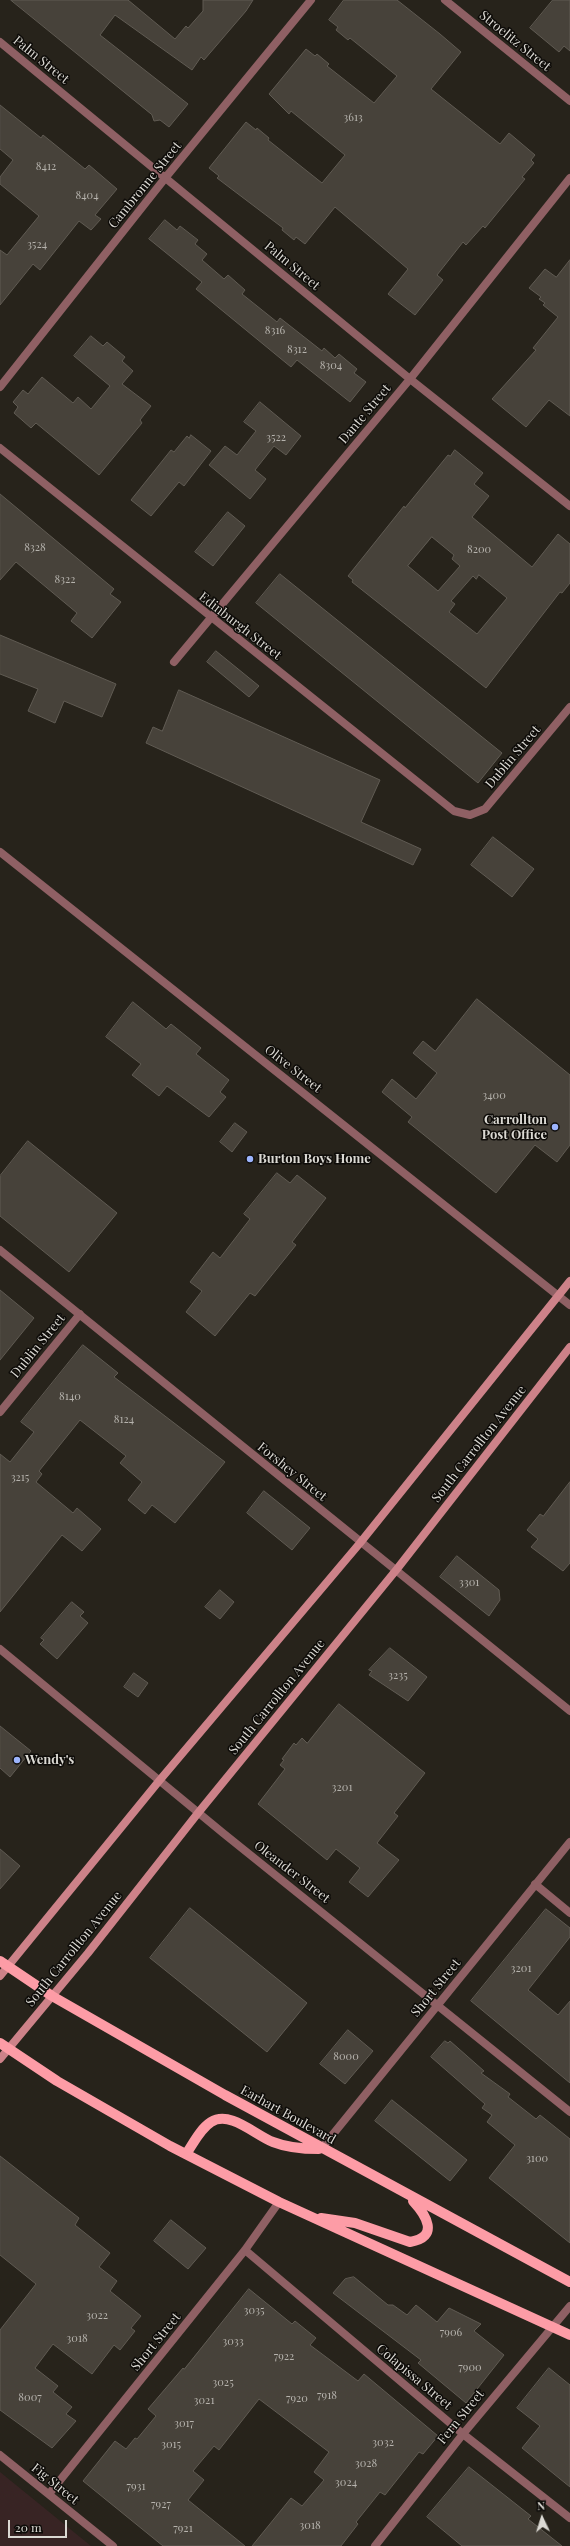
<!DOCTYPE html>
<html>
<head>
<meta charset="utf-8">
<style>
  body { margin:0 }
  #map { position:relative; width:570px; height:2546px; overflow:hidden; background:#27231b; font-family:"Playfair Display",serif }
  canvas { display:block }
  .north { position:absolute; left:522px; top:2498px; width:40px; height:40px; -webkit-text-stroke:3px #0e0c09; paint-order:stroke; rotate:356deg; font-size:11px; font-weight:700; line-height:16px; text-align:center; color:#dbd9d3 }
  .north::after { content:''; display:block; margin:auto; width:14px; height:18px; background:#dbd9d3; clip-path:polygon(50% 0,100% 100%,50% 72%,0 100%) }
  .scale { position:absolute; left:8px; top:2520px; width:59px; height:18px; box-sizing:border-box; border:2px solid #dbd9d3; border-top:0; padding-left:5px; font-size:12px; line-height:14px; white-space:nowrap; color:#dbd9d3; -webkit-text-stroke:3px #0e0c09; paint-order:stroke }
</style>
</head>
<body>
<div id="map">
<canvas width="570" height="2546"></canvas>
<div class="north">N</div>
<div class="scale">20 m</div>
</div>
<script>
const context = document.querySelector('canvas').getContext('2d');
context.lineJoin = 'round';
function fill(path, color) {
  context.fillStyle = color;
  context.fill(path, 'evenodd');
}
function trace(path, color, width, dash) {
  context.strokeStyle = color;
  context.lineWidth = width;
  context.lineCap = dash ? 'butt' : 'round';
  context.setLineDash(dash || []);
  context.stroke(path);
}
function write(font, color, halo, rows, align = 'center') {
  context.font = font + ' "Playfair Display",serif';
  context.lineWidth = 3;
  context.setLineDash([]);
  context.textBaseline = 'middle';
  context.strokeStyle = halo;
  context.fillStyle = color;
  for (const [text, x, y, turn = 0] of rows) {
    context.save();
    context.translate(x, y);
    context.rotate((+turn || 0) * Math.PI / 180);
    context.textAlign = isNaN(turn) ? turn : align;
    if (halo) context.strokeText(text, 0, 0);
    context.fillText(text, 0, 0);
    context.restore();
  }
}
fill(new Path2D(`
  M0,2472l91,74h-91z`), '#382424');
const building = new Path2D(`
  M11,0h117l47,39 11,-13 2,2 15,-17v-11h50l-7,11 -42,49 -3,-3 -9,13 -77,-55 -15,20 88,69 -19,23 -9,-7 -6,1 -2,-6z
  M344,0h53l43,34 21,18 -30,37 69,55 9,-11 26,22 -4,5 3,3 -12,14 3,2 -40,49 -2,-2 -17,19 -3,-3 -26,33 6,5 -28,35 -27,-21 20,-25 -73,-62 -30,37 -9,-7 -2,3 -12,-10 1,-2 -66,-50 2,-2 -10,-8 37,-46 10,8 1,-2 12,10 -1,2 54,43 23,-28 -54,-44 -2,3 -20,-20 37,-45 9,7 2,-2 12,10 -2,2 47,37 23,-27 -47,-38 -2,2 -12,-10 2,-3 -9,-7z
  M553,0h17v51l-6,-5 -5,6 -29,-24z
  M0,105l41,33 2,-3 42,34 4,-4 28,24 -22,26 6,4 -10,11 -12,-9 -39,49 -7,-6 -33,41v-55l7,5 32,-39 -39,-32v-7l13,-17 -13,-11z
  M165,220l12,10 3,-4 18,14 -3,4 12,10 -5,6 22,19 4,-4 17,15 -3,4 35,28 3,-4 42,33 2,-3 11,10 4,-4 18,15 -3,4 12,9 -16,20 -53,-42 -6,7 -95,-78 6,-7 -53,-43z
  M570,260v156l-21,-16 -23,27 -34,-28 44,-49 -3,-2 25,-31 -15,-12 2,-2 -6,-4 2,-2 -12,-9 16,-19 11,8z
  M91,336l12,10 4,-4 18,15 -3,4 11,10 -11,13 29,22 -11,14 2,3 -43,52 -63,-52 -5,5 -17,-15 4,-6 -5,-5 10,-12 5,4 14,-17 31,26 5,-6 13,12 19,-23 -36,-30z
  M260,402l41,34 -15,19 -12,-9 -19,24 11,9 -16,20 -41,-34 16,-19 12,9 19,-24 -12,-9z
  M191,435l20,16 -27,35 -5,-4 -28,34 -20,-16 40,-50 3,2 13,-16 2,2z
  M455,450l28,23 -9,11 15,12 -17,21 60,50 26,-33 12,10v39l-8,10 -2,-1 -74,96 -134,-106 1,-2 -5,-4 56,-70 1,2 43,-53 2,1zM432,537l22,18 -2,4 8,7 -22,25 -30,-25zM479,575l28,23 -30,36 -28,-22 6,-8 -4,-3 22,-25 3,3z
  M0,494l114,95 -4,5 11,8 -29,36 -21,-17 6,-8 -61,-51 -16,18z
  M228,512l17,14 -32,40 -18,-14z
  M280,574l222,179 -24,30 -222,-180z
  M0,635l116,49 -14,33 -38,-16 -9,22 -27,-12 10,-22 -38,-15z
  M216,651l43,35 -10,11 -42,-35z
  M179,690l201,90 -19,42 60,27 -8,16 -267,-122 7,-16 9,4z
  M493,837l41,32 -22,28 -41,-32z
  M477,999l93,76v70l-13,17 -22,-17 -39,48 -88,-71 4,-5 -30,-25 10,-13 24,20 21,-26 -24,-20 10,-12 12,10z
  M133,1002l33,27 5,-5 30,24 -5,6 33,26 -9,12 6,5 -17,20 -42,-31 -8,10 -27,-21 9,-11 -35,-27z
  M235,1123l12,9 -15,20 -12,-10z
  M28,1141l89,72 -48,59 -69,-56v-40z
  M277,1173l13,10 7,-8 29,23 -34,44 4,3 -41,51 -5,-3 -35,43 -29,-24 16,-21 -12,-9 23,-30 7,6 30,-39 -6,-5z
  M0,1290l34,28 -34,42z
  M83,1345l35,28 -4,4 111,85 -50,61 -23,-18 -7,9 -17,-14 14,-18 -22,-19 6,-7 -46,-36 -41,51 3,3 -6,8 37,31 4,-5 24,21 -19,22 -20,-16 -62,77v-158l10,8 24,-30 -13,-10z
  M570,1482v81l-7,8 -32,-24 7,-8 -11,-9 13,-16 3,2z
  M264,1491l46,37 -18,22 -45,-37z
  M457,1556l42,34 1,10 -11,16 -49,-39z
  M220,1590l14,12 -14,17 -15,-12z
  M72,1602l12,10 -4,4 8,7 -31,36 -17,-15 4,-4 -3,-2z
  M390,1648l37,29 -19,24 -39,-26 3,-4 -3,-1z
  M134,1673l14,10 -10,14 -14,-10z
  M339,1704l86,69 -31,40 4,3 -21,27 22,17 -31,37 -19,-15 11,-14 -24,-19 -9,11 -69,-56 27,-35 -5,-4 4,-5 -2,-1 12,-16 2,2 6,-7 5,5z
  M0,1726l31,25 -21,26 -10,-9z
  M0,1849l20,17 -20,23z
  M190,1908l117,95 -40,49 -117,-94z
  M546,1909l24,19v9l-42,53 30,25 12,-14v82l-99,-82z
  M348,2030l25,21 -28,33 -25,-20z
  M445,2041l3,2 2,-2 34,30 -3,2 29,21 -2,3 28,22 4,-4 30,24v104l-81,-65 26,-33 -28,-23 5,-7 -10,-7 3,-4 -54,-47z
  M392,2100l75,60 -17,21 -75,-60z
  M0,2156l79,62 -4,7 35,28 -11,14 18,14 -7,10 31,25 -10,12 4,3 -15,19 -6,-5 -22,29 -39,-30 -18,24 23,18 -5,6 19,15 -6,7 10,7 -24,27 -52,-38v-80l36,-46 -36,-29z
  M171,2220l35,28 -18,21 -34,-28z
  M354,2277l34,28h5l14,10 9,-10 21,17 12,-14 32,16 -7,7 30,24 -38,48 -48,-40 3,-3 -88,-67 12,-14z
  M249,2289l43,35 3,-3 21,17 -6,7 48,36 6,-7 74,62 -15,18 -4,-2 -34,43 -5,-3 -24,30 2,2 -17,22h-89l39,-48 11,8 22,-26 -10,-8 15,-20 -70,-53 -40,51 -5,-4 -21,25 11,9 -16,20 57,46h-82l-80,-65 32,-40 11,8 9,-11 2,1 19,-23 -8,-7 35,-41 1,1z
  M549,2368l21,17v102l-48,-39 18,-22 -23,-18z
  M469,2467l62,49 -3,3 34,27h-100l-35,-29z`);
fill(building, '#47423a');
trace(building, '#605b53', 1);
trace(new Path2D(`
  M445,0l125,101
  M0,42l410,337 160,127
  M0,387l166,-210 145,-177
  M0,448l454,363 16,4 15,-6 85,-102
  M174,662l236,-283 160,-201
  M0,852l570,453
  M0,1250l570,461
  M0,1412l80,-98
  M0,1649l223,184 347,279
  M535,1884l35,29
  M321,2149l249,-307
  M245,2250l218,184 107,84
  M0,2455l113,91
  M49,2494l196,-244 34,-48
  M375,2546l88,-112 107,-128`), '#8f6064', 8);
trace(new Path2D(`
  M0,1976l159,-195 201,-238 210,-262
  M0,2059l88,-106 110,-140 199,-244 173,-222`), '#cd8289', 8);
trace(new Path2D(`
  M0,1961l52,35 173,99 345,187
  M0,2043l57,38 113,65 109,56 291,133
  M186,2154c7,-10 14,-25 25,-32 19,-12 44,13 62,20 15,6 30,7 46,7
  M321,2218l34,5 55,19c30,-5 16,-27 3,-41`), '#fd9ca6', 10);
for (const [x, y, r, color] of [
  [555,1127,4,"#9cb4fd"],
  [250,1159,4,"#9cb4fd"],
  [17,1760,4,"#9cb4fd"]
]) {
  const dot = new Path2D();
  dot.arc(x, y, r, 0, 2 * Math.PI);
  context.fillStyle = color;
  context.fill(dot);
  trace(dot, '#0e0c09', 1.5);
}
write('11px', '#b6b3ad', null, [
  ["3613",353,118],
  ["8412",46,167],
  ["8404",87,196],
  ["3524",37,245],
  ["8316",275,331],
  ["8312",297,350],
  ["8304",331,366],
  ["3522",276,438],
  ["8328",35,548],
  ["8200",479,550],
  ["8322",65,580],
  ["3400",494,1096],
  ["8140",70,1397],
  ["8124",124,1420],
  ["3215",20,1478],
  ["3301",469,1583],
  ["3235",398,1676],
  ["3201",342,1788],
  ["3201",521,1969],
  ["8000",346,2057],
  ["3100",537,2159],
  ["3035",254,2311],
  ["3022",97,2316],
  ["7906",451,2333],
  ["3018",77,2339],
  ["3033",233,2342],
  ["7922",284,2357],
  ["7900",470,2368],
  ["3025",223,2383],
  ["7918",327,2396],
  ["8007",30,2398],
  ["7920",297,2399],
  ["3021",204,2401],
  ["3017",184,2424],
  ["3032",383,2443],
  ["3015",171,2445],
  ["3028",366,2464],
  ["3024",346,2483],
  ["7931",136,2487],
  ["7927",161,2505],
  ["3018",310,2526],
  ["7921",183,2529]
]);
write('13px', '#dbd9d3', '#0e0c09', [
  ["Stroelitz Street",515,41,39],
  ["Palm Street",41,60,39],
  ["Cambronne Street",145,185,-51],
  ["Palm Street",292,266,40],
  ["Dante Street",365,414,-50],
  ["Edinburgh Street",240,626,38],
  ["Dublin Street",513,757,-50],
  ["Olive Street",293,1069,38],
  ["Dublin Street",38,1346,-51],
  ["South Carrollton Avenue",479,1444,-52],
  ["Forshey Street",292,1472,39],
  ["South Carrollton Avenue",277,1697,-51],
  ["Oleander Street",292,1872,38],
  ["South Carrollton Avenue",74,1949,-51],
  ["Short Street",436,1988,-51],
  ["Earhart Boulevard",288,2115,29],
  ["Short Street",156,2342,-51],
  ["Colapissa Street",414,2377,40],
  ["Fern Street",461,2417,-51],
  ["Fig Street",55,2484,39]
]);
write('bold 13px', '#dbd9d3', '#0e0c09', [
  ["Carrollton",547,1120,"right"],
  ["Post Office",547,1135,"right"],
  ["Burton Boys Home",258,1159],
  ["Wendy's",25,1760]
], 'left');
</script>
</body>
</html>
